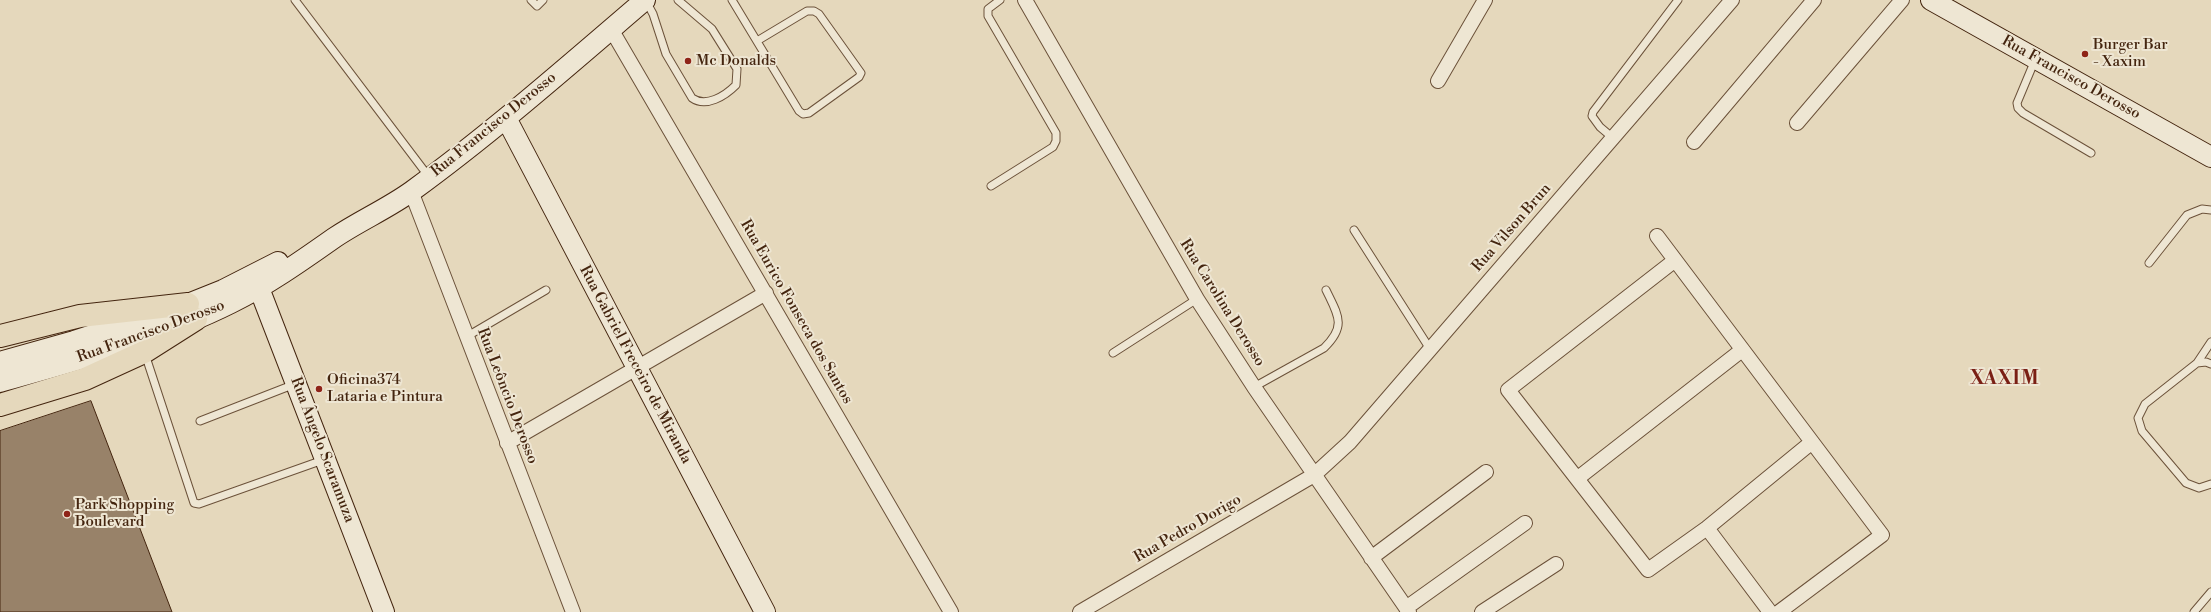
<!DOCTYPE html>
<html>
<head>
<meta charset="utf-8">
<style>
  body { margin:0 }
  canvas { display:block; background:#e5d8bc }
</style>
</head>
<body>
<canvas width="2211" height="612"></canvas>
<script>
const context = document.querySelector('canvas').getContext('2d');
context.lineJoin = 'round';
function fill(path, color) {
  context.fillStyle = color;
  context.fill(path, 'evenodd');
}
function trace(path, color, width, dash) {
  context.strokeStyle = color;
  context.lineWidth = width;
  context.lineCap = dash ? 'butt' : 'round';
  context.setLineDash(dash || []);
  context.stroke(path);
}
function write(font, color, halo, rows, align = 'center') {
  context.font = font + ' "Libre Bodoni",serif';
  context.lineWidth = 4;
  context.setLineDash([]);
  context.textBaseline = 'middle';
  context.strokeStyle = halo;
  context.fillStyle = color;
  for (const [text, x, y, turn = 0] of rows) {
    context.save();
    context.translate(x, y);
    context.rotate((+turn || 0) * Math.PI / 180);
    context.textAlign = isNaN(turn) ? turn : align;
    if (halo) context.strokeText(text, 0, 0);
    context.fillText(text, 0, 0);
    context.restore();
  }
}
const building = new Path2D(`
  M91,401l81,211h-172v-181z`);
fill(building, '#988269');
trace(building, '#44250f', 1);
const lane = new Path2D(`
  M295,0l134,177
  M531,0l6,6 6,-6
  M732,0l67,111 4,3 6,-1 50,-36 2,-4 -42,-59 -5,-3h-7l-50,30
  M646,1l7,13 13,40 26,44c14,10 33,-2 44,-13l1,-16 -25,-40 -34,-29
  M2035,60l-18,43 1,5 5,5 68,40
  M1613,138l-13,-11 -8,-11 1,-4 85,-112
  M991,186l62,-39 3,-6v-8l-68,-117v-7l12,-9
  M1354,230l76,119
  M2149,263l38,-48 15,-6 9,1
  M466,337l80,-47
  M1113,353l84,-54
  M145,354l49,149 5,1 124,-44
  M2197,363l14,-21
  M2211,364l-5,-2 -9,1 -52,41 -7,14 4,13 44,52 13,5 12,-4
  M1254,387l70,-39c23,-22 14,-33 2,-58
  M200,421l95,-37
  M2194,612l17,-20`);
const street = new Path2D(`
  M1025,0l172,299 57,88 155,225
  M611,29l340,583
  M1438,81l47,-81
  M1797,123l105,-123
  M1694,142l120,-142
  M411,191l162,421
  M1657,236l225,299 -103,77
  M1674,261l-166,129 140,180 59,-42 105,-86
  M507,443l259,-150
  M1578,478l164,-128
  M1707,528l63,84
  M1371,558l115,-86
  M1406,608l119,-85
  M1080,612l234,-137 36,-33 382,-442
  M1482,612l74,-48`);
const secondary = new Path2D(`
  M1931,0l280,157
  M506,118l259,494
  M259,288l125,324
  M0,362l74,-21 114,-37 35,-14 55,-28
  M0,382c77,-22 159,-43 231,-79 36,-18 69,-41 103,-65 25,-17 53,-29 78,-47 81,-59 157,-126 233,-191`);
const highway = new Path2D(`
  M0,336l80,-20 108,-12
  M0,405l85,-26 59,-27 52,-33`);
trace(lane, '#6c523a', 9);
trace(street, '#6c523a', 16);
trace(secondary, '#44250f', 22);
trace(highway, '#44250f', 24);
trace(lane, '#eee6d3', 7);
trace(street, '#eee6d3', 14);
trace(secondary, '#eee6d3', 20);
trace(highway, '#e5d8bc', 22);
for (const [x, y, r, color] of [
  [2085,54,4,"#8f2418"],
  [688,61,4,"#8f2418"],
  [319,389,4,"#8f2418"],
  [67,514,4,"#8f2418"]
]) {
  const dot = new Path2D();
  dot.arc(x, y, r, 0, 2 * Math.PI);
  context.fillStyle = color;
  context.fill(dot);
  trace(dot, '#eee6d3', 1.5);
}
write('15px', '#44250f', '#eee6d3', [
  ["Burger Bar",2093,45],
  ["- Xaxim",2093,62],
  ["Mc Donalds",696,61],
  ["Oficina374",327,380],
  ["Lataria e Pintura",327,397],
  ["Park Shopping",75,505],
  ["Boulevard",75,522]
], 'left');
write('15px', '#44250f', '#eee6d3', [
  ["Rua Francisco Derosso",2071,78,29],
  ["Rua Francisco Derosso",494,125,-39],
  ["Rua Vilson Brun",1512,228,-49],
  ["Rua Carolina Derosso",1222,303,58],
  ["Rua Eurico Fonseca dos Santos",796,312,60],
  ["Rua Francisco Derosso",151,332,-20],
  ["Rua Gabriel Freceiro de Miranda",635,365,62],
  ["Rua Leôncio Derosso",507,396,69],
  ["Rua Ângelo Scaramuza",322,450,69],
  ["Rua Pedro Dorigo",1188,529,-30]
]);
context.letterSpacing = '1px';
write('bold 19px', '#7a1f14', '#eee6d3', [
  ["XAXIM",2005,379]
]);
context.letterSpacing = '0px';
</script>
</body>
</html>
